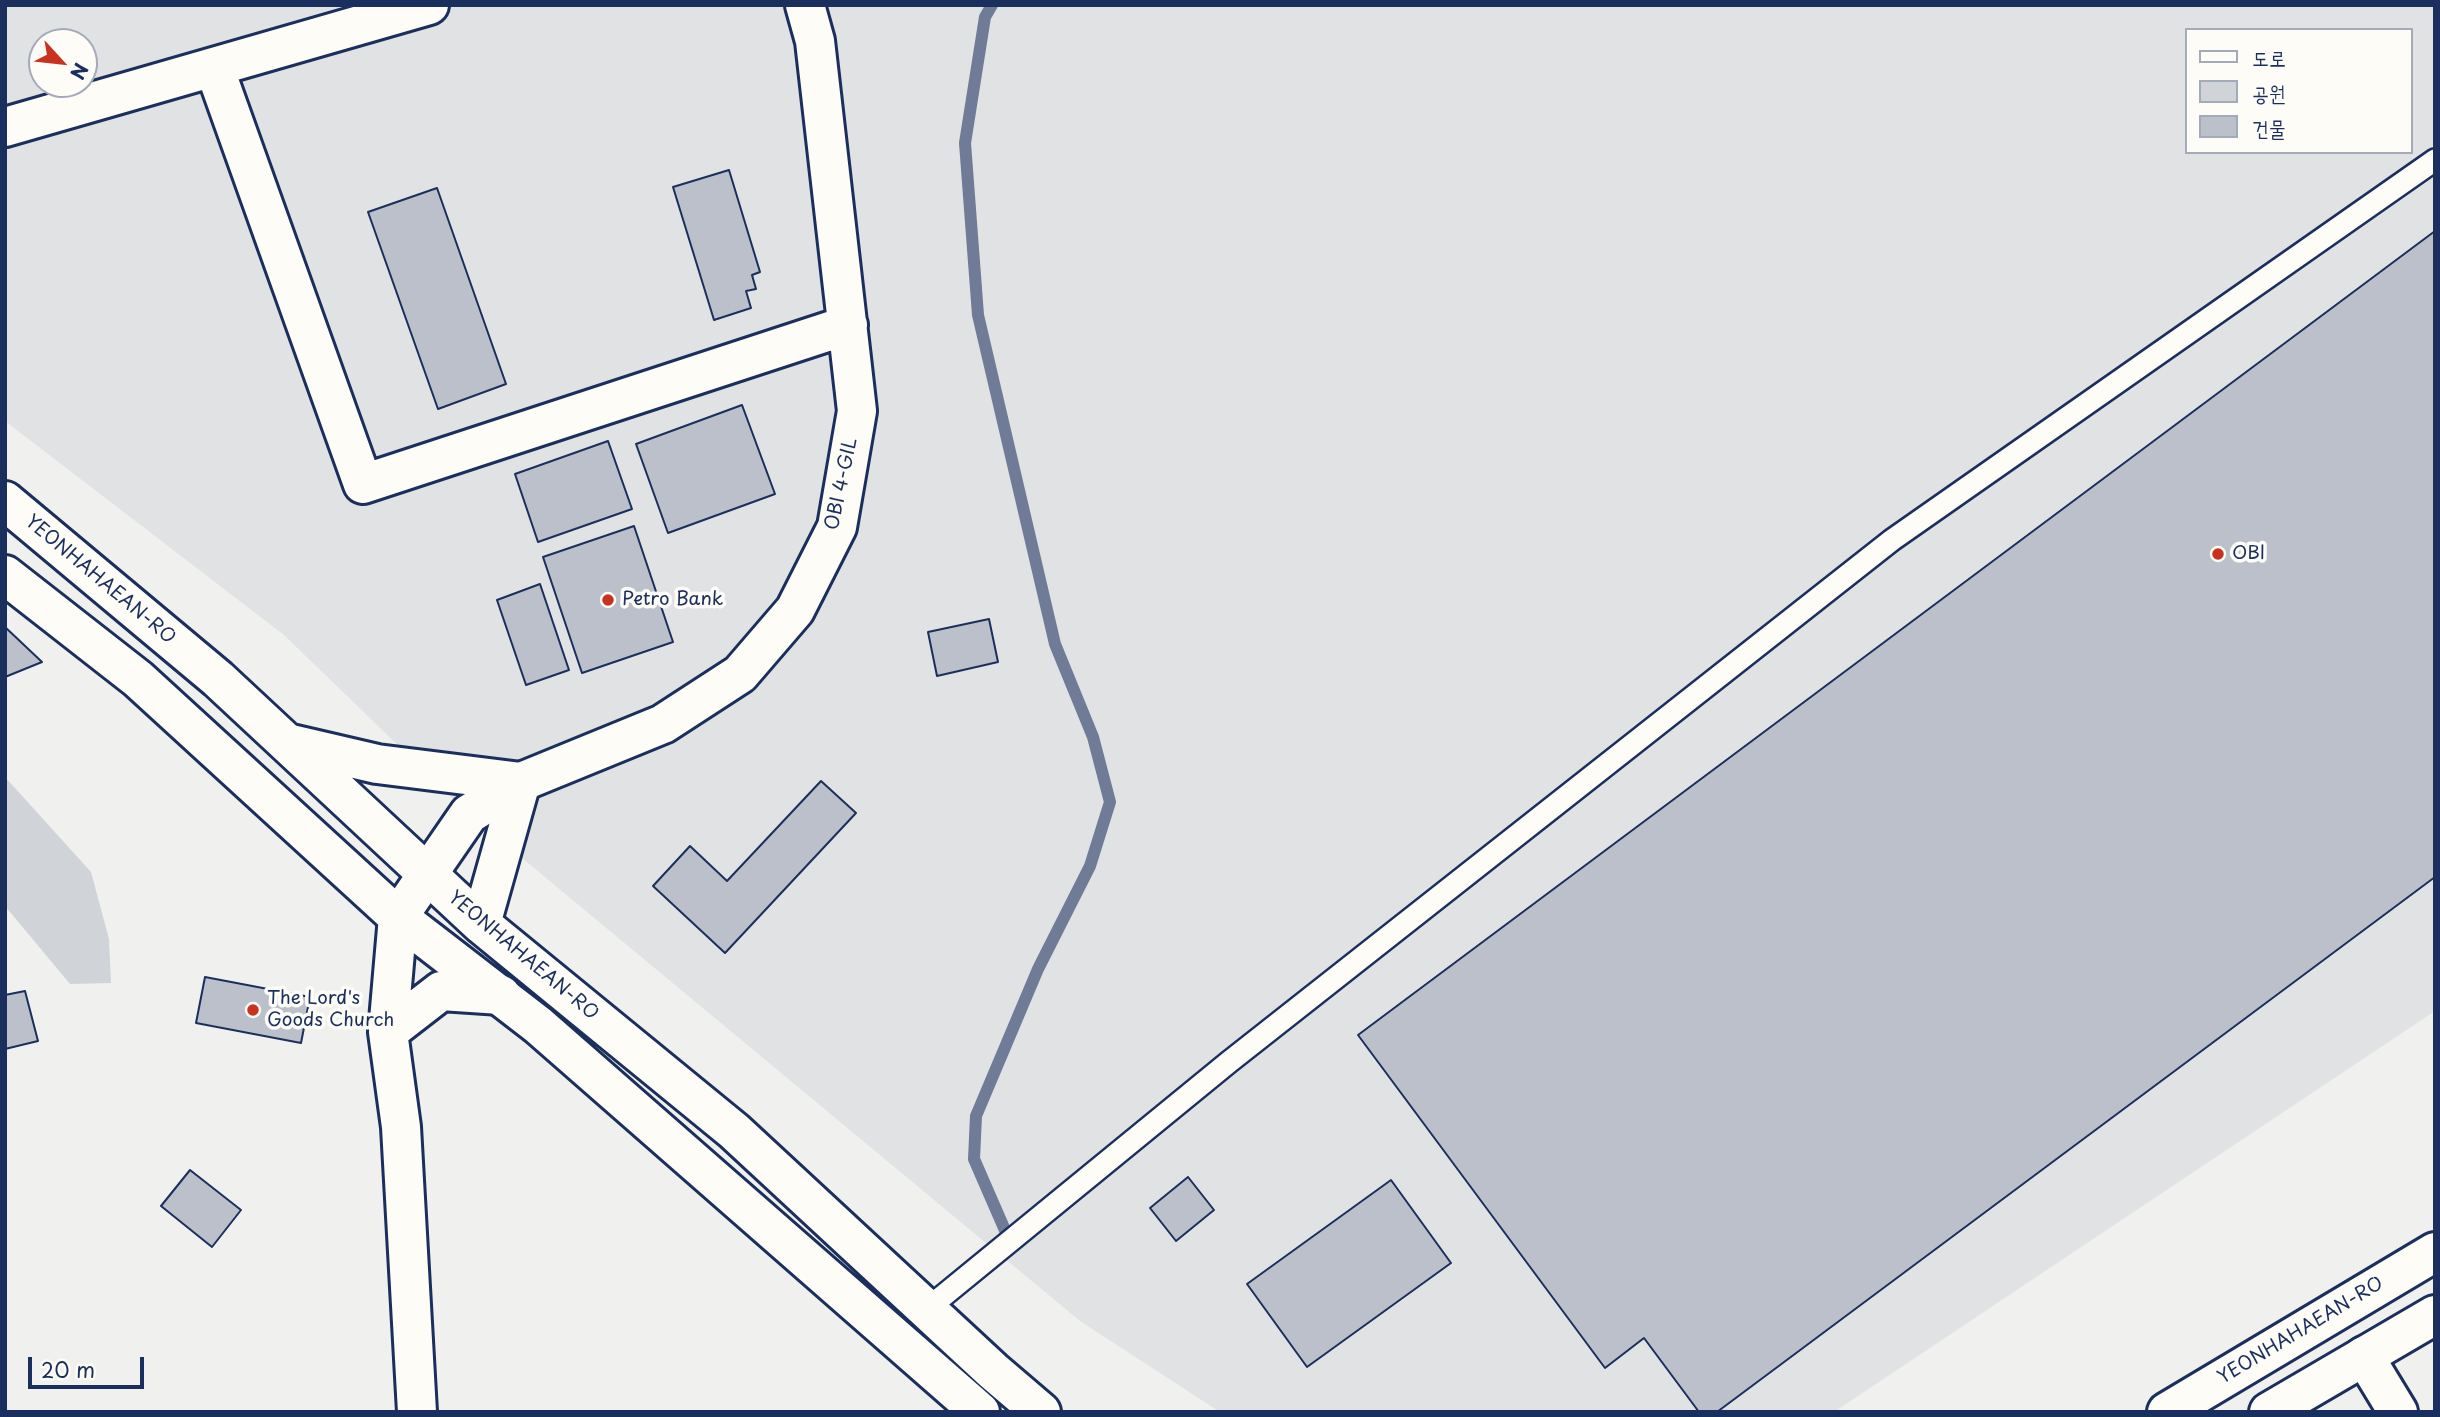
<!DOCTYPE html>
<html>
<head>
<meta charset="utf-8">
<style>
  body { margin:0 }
  #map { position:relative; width:2440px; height:1417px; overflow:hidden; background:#f0f0ee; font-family:"Playpen Sans","Poor Story",sans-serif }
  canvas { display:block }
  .frame { position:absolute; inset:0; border:7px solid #1b2f5e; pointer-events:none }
  .legend { position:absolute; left:2185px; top:28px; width:228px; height:126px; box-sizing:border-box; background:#fdfcf7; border:2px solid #a3aaba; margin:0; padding:9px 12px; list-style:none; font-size:21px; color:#1b2f5e }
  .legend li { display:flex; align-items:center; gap:14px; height:35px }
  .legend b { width:35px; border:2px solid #a3aaba }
  .north { position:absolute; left:28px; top:28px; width:70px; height:70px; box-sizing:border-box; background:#fdfcf7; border:2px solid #a3aaba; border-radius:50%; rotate:117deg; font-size:19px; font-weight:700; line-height:28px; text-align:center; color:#1b2f5e }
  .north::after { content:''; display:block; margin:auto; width:24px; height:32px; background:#c8321e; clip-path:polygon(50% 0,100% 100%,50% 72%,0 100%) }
  .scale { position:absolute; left:28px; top:1357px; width:116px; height:32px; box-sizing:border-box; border:4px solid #1b2f5e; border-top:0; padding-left:9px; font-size:21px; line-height:24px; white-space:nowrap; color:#1b2f5e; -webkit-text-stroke:5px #fdfcf7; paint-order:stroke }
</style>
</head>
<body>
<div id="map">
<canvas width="2440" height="1417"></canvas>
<div class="frame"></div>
<ul class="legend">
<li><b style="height:9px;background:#fdfcf7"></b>도로</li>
<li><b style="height:19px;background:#d0d3d8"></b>공원</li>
<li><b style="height:19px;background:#bbc0ca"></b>건물</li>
</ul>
<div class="north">N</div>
<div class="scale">20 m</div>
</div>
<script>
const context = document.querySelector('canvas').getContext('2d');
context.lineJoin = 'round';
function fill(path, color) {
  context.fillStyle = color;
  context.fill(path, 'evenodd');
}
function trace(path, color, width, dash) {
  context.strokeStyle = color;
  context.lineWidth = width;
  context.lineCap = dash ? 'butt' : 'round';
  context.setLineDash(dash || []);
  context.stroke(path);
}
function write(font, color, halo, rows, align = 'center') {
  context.font = font + ' "Playpen Sans",sans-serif';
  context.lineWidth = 7;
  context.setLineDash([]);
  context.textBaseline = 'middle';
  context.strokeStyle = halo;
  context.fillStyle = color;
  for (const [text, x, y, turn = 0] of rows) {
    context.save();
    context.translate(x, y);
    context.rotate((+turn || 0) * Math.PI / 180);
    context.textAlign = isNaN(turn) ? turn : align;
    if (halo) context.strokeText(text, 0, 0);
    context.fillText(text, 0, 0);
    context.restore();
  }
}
fill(new Path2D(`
  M5,5h2430v1006l-601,401h-614l-140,-91 -611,-507 -185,-179 -279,-214zM2186,30h224v122h-224zM42,42h42v42h-42z`), '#e0e2e3');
fill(new Path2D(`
  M5,777l86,95 18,67 2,44 -41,1 -65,-78z`), '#d0d3d8');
trace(new Path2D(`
  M992,5l-7,12 -20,126 13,172 77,329 38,93 17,65 -20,64 -52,103 -62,147 -2,43 37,85`), '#6f7b97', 12);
const building = new Path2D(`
  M729,170l31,102 -8,3 4,14 -10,2 5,17 -37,12 -41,-133z
  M437,188l69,196 -68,25 -70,-197z
  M2435,231v646l-718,535h-18l-55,-74 -39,30 -247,-333z
  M742,405l33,89 -107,39 -32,-89z
  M608,441l24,68 -94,33 -23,-68z
  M634,526l39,116 -91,31 -39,-116z
  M540,584l29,86 -43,15 -29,-85z
  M989,619l9,43 -61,14 -9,-44z
  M5,627l37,35 -37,15z
  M821,781l35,32 -131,140 -72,-67 37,-40 37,35z
  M205,977l105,20 -9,46 -105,-20z
  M25,991l13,50 -33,8v-54z
  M190,1170l51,40 -29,37 -51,-41z
  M1188,1177l26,33 -38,31 -26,-33z
  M1391,1180l60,83 -144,104 -60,-83z`);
fill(building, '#bbc0ca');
trace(building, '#1b2f5e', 2);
const service = new Path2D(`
  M927,1309l302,-247 663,-522 543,-380`);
const minor = new Path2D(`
  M214,67l149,417 485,-159
  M5,127l424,-122
  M388,1032l53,-41 60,4
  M2364,1356l34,56
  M417,1412l-16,-285 -13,-95 10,-115 71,-103 52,-32 142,-58 77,-50 55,-64 42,-83 20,-116 -42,-370 -10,-36`);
const tertiary = new Path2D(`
  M5,501l213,178 263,245 253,207 259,240 48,41
  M5,575l133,104 260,238 140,108 442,387
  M291,744l86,20 144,18 -40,142
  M2167,1412l268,-160
  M2269,1412l166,-97`);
trace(service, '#1b2f5e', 26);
trace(minor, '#1b2f5e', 44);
trace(tertiary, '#1b2f5e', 44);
trace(service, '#fdfcf7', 21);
trace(minor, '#fdfcf7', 38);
trace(tertiary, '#fdfcf7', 38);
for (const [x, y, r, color] of [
  [2218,554,7,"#c8321e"],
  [608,600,7,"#c8321e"],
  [253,1010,7,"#c8321e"]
]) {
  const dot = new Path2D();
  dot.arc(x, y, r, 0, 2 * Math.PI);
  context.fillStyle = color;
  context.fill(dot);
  trace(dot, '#fdfcf7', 2.5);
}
write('19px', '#1b2f5e', '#fdfcf7', [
  ["OBI 4-GIL",842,484,-78],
  ["YEONHAHAEAN-RO",100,580,40],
  ["YEONHAHAEAN-RO",523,956,40],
  ["YEONHAHAEAN-RO",2301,1331,-31]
]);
write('19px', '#1b2f5e', '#fdfcf7', [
  ["OBI",2232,554],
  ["Petro Bank",622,600],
  ["The Lord's",267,999],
  ["Goods Church",267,1021]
], 'left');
</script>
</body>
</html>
